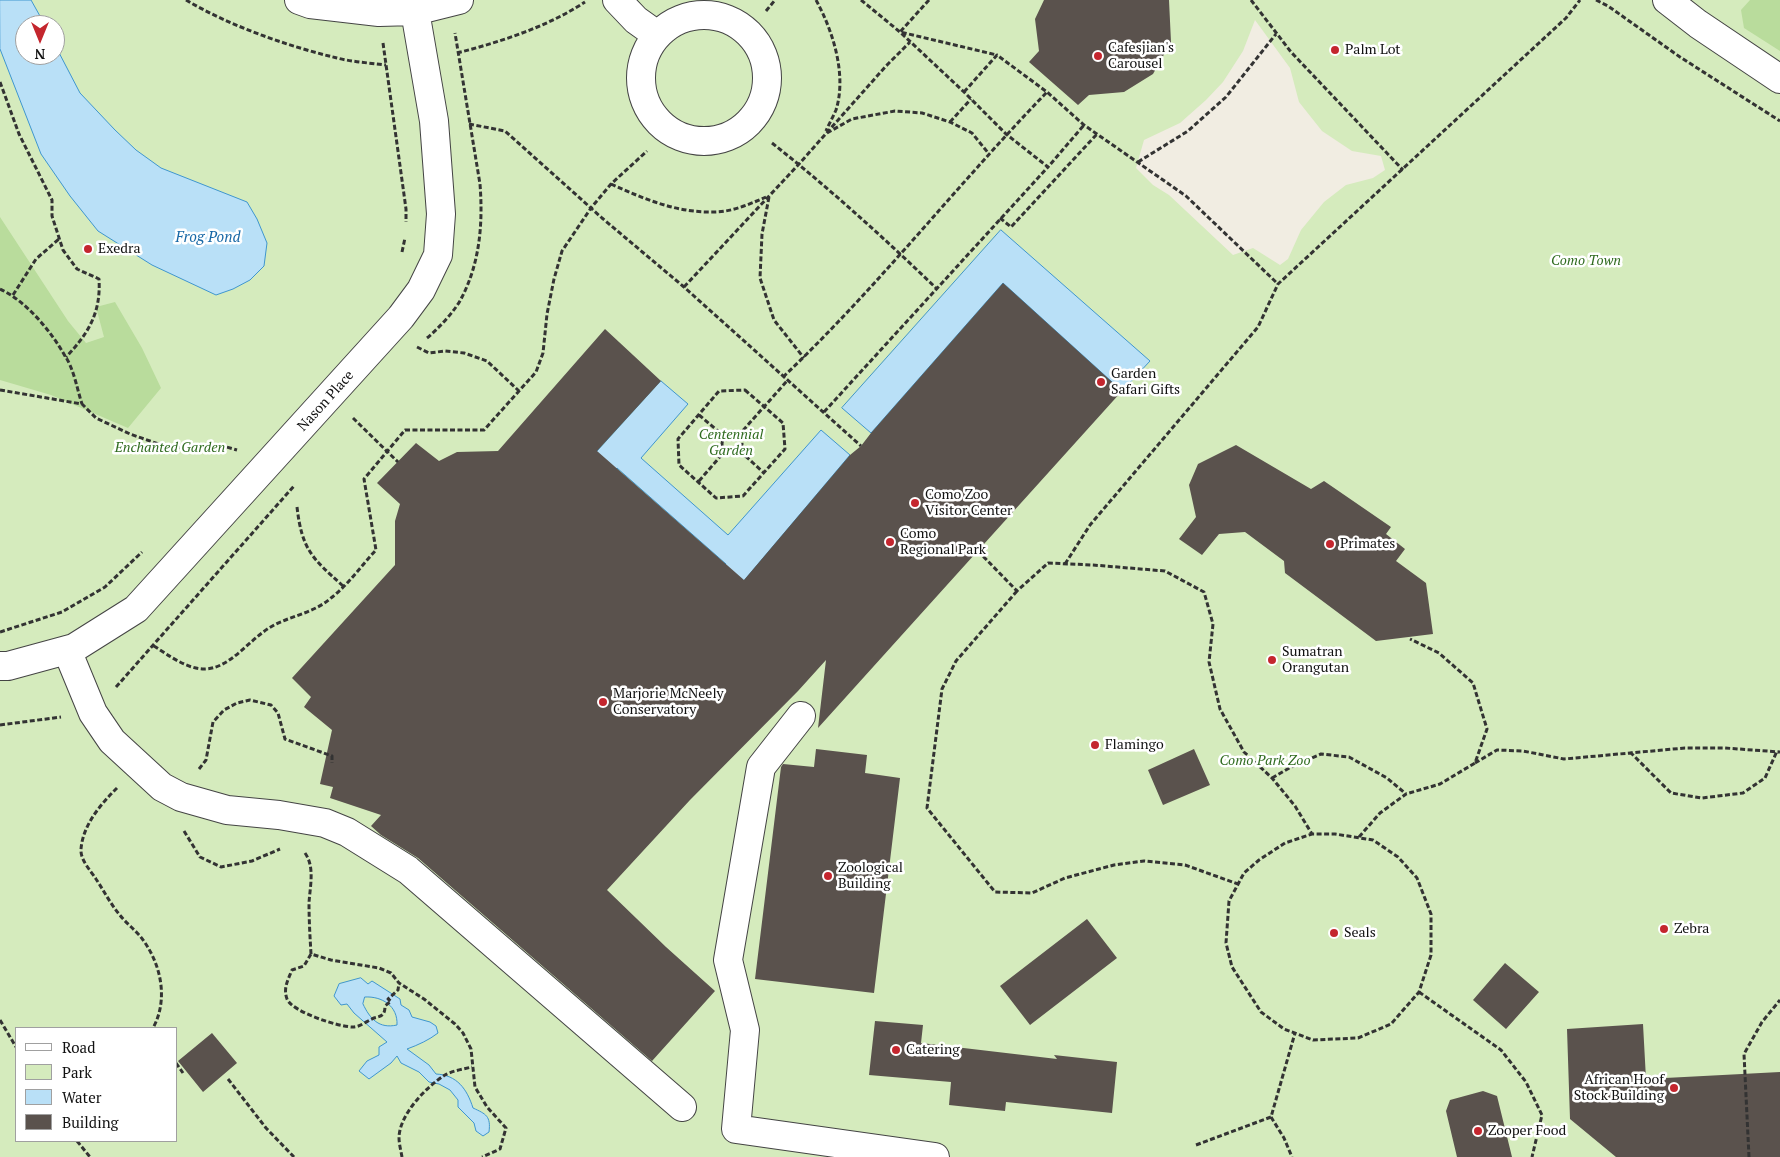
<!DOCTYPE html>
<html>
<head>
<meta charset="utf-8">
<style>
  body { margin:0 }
  #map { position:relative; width:1780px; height:1157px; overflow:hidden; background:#fffdf5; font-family:"PT Serif",serif }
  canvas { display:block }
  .legend { position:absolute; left:15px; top:1027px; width:162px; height:115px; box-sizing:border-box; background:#fff; border:1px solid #a0a0a0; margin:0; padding:6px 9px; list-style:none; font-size:15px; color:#111 }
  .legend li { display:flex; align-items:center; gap:10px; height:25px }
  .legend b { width:25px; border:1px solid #a0a0a0 }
  .north { position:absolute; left:15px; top:15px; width:50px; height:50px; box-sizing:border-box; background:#fff; border:1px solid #a0a0a0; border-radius:50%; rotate:180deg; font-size:14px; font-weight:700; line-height:20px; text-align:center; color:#111 }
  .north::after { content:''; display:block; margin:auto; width:18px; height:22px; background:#c4262e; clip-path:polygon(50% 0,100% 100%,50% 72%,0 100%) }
</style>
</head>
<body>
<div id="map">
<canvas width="1780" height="1157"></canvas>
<ul class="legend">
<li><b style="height:6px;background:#fff"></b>Road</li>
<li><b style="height:14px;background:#d5ebbd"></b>Park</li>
<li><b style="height:14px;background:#b9e0f7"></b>Water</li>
<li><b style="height:14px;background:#5a524d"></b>Building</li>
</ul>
<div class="north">N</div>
</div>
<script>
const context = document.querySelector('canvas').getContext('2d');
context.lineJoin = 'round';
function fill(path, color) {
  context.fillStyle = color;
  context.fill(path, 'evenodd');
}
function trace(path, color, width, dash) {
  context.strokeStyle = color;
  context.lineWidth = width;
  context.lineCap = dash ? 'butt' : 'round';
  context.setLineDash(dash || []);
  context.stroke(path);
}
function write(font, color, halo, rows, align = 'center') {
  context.font = font + ' "PT Serif",serif';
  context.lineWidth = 5;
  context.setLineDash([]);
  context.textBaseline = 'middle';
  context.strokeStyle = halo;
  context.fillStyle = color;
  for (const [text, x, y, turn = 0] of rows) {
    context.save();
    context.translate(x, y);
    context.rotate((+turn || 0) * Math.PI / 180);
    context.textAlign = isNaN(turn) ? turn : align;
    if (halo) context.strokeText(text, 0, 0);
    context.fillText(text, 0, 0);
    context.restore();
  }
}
fill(new Path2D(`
  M0,0h1780v1157h-1780zM25,25h30v30h-30zM16,1028h160v113h-160z`), '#d5ebbd');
fill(new Path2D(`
  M1750,0h30v51l-36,-23 -3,-18z
  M0,217l68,104 18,22 18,-6 -8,-30 19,-5 27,46 19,40 -33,40 -77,-33 -51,-15z`), '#b9dc9c');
fill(new Path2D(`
  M1255,20l35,48 9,34 23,29 30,20 29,5 4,14 -12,8 -27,7 -22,17 -23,28 -13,29 -8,6 -27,-17 -20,7 -64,-60 -16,-10 -17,-17 8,-28 36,-17 26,-23 17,-18 20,-31z`), '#f1ede2');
const water = new Path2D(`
  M0,0h31l14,25h-20v30h30v-10l25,48 35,37 21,20 25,18 86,34 10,17 10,24 -3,23 -14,14 -17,9 -17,6 -64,-30 -54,-34 -28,-35 -29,-42 -41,-105z
  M1001,230l149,131 -28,30 -119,-108 -132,150 -29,-25z
  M661,381l27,23 -47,54 87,77 93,-105 29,25 -130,154 -19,-16 25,-29 -109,-96 -27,31 -37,1z
  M361,978l7,6 4,-3 28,18 1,6 8,5 3,7 18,5 6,4 2,7c-9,7 -20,12 -31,16l22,16 7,9c21,1 31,15 37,34 13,6 18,8 16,24l-6,4 -7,-5 -2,-8 -16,-16v-7l-8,-10 -11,-6 -10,-2 -10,-10 -18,-9 -4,-7 -6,7 -22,16 -10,-8 8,-10 12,-6v-8l8,-5 -33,-29 -7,-9 -6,1 -7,-9 5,-12zM365,997c17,-1 33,9 32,28 -18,4 -27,-6 -34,-21z`);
fill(water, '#b9e0f7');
trace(water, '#3f96cf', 1);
fill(new Path2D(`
  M1044,0h125l2,42 -18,32 -29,18 -35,3 -11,10 -49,-43 10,-11 -4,-32z
  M1003,283l119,108 -304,337 8,-68 -28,31 -108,109 -83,90 59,57 49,44 -63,70 -234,-203 -37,-23 -10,-9 10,-11 -51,-17 3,-11 -13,-3 12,-54 -28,-23 7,-10 -19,-19 103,-113v-44l5,-17 -23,-21 39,-40 23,18 18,-9 41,-1 107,-122 56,52 -64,70 147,129 106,-125 11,-9 10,-13z
  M1236,445l75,44 13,-8 67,46 -5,7 19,15 -9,12 30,22 7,51 -57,7 -91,-68 -1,-12 -39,-29 -26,2 -17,21 -23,-16 17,-22 -7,-32 9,-21z
  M816,749l51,6 -2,18 35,5 -26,215 -119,-14 26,-212 2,-3 31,3z
  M1194,749l16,36 -47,20 -15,-35z
  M1087,919l30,39 -87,67 -30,-39z
  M1505,963l34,29 -33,37 -33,-29z
  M875,1021l48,4 -2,18 136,16 -3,-4 63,7 -5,51 -106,-11 -1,9 -56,-6 2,-23 -82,-7z
  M1643,1024l3,55 134,-7v85h-164l-46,-38 -3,-90z
  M212,1033l25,30 -34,29 -25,-31z
  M1483,1091l14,5 15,61h-55l-11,-46 4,-11z`), '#5a524d');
const minor = new Path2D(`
  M299,0l11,4 69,8 36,-1 44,-11
  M617,0l19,20 21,15
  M1667,0l31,24 82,55
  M641 78a63 63 0 1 1 126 0a63 63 0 1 1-126 0Z
  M67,650l26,63 19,28 50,46 19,10 46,13 52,5 46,8 22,9 61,38 274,237
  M0,666h8l66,-18 62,-39 265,-292 20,-27 17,-35 3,-41 -7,-93 -19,-110
  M801,716l-40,51 -33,193 17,70 -9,99 199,28`);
trace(minor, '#444', 30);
trace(new Path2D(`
  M186,0c44,26 101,46 151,58 16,4 33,5 49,7
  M816,0c17,31 31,75 20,110 -3,7 -7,14 -10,21
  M861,0l39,32 64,60 42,42 42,33 36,-42
  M929,0l-29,32 97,23
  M1251,0l40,52 112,118
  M1596,0l12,6 72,51 100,64
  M766,11l9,-11
  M383,43l23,166v13
  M457,53c43,-11 90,-26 128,-51
  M0,82l19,52 33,66v16l11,34 14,19 22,10c2,33 -10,54 -33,78
  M964,92l33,-37 50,37 37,33 102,71 92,88
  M950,122l21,-23
  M469,124l36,7 97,87 82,69 177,159
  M827,133l25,-14 43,-8 27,2 28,9 22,11 17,21
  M772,143c57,45 112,95 164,145
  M1138,162l50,-31 38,-34 50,-63
  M611,184c33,15 66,29 103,28 18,0 36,-8 52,-15
  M769,197l-7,37 -2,44 14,42 30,38
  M1000,218l11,9 86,-93
  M402,252l3,-14
  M684,287l115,-123 87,-98 24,-24
  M0,289c26,12 51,42 65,67 9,13 12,33 17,48
  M13,295l23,-36 23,-20
  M427,338c11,-9 29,-28 35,-41 18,-35 21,-74 18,-113l-25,-151
  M417,347l12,6 16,-2 19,2 23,8 32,30
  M783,377c94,-89 174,-192 264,-285
  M0,390l82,14 14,14 34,16 37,13 30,1 26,-2 14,4
  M745,390l38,33 2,26 -42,47 -27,2 -37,-33 -1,-26 41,-48z
  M824,412l224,-245
  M699,415l26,22
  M353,418l45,44
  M722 444a10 10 0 1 1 20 0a10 10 0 1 1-20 0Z
  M738,436l49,-55
  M740,451l24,22
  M699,481l26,-30
  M297,507c5,43 15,51 46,79
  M978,551l39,40 31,-28 45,2 72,6 39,21 9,32 -4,38 11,47 24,43 28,26 23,28 17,28h23l38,6 25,17 19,21 14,36v41l-12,37 -28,32 -33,14 -45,2 -29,-11 -23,-17 -29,-45 -6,-24 3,-42 15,-28 15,-13 26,-17 27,-9
  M1065,564l25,-39 168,-198 20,-43 288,-266 14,-18
  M1017,591l-61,70 -14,28 -15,119 68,84 37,1 33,-15 49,-13 30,-4 41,4 53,19
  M0,632l62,-20 43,-25 37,-35
  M154,646c14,9 34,24 52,23 27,-2 44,-32 70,-45 19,-9 39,-12 55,-26 17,-13 30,-32 45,-48l-12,-71 41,-49h79l52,-58 7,-19 4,-39 7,-35 8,-28 29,-43 20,-24 36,-33
  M116,687l178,-201
  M0,725l61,-8
  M1630,752l41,41 31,5 41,-5 22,-15 12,-27
  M1475,763l22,-13 26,1 41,8 121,-11h40l55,4
  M199,769l7,-9 7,-38 11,-12 13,-7 13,-3 21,5 7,8 7,26 47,17v7
  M1272,778l19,-11 30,-13 28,3 38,21 19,16
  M117,788c-17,17 -34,37 -36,61 -1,11 10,22 15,30 8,12 14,24 23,35 6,8 14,14 21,22 21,26 29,63 13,92
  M184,831l16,26 21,10 31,-6 28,-12
  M1359,837l21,-24 26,-19 34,-10 35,-21 12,-34 -14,-46 -34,-30 -29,-14
  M305,853c10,14 5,33 4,50 0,17 1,34 2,51l20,6 48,8 12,5 8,10 25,16 31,25 8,9 8,16 4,38 12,20 19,21 -6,21 -18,8
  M311,954l-7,12 -12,4c-4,10 -9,18 -5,29 5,13 52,28 66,28 7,0 14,-6 21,-9 8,-2 11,-3 11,-12l6,-5 -3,-2 10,-9 1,-7
  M1419,992l82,58 25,32 16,33 -10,42
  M0,1020l16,27
  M176,1063l7,10
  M228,1079l38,49 28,29
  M1271,1117l13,21 8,19
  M77,1141l13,16
  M1196,1145l75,-28 24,-84
  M402,1157c-1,-6 -3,-13 -3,-20 1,-23 27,-50 46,-62 7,-4 18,-6 27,-8
  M1749,1157l-5,-103 18,-32 18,-22`), '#333', 3, [5, 2.5]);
trace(minor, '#fff', 28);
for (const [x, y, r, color] of [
  [1335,50,5,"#c4262e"],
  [1098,56,5,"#c4262e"],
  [88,249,5,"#c4262e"],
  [1101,382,5,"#c4262e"],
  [915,503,5,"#c4262e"],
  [890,542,5,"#c4262e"],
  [1330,544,5,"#c4262e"],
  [1272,660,5,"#c4262e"],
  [603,702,5,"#c4262e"],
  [1095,745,5,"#c4262e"],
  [828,876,5,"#c4262e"],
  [1664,929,5,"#c4262e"],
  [1334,933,5,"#c4262e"],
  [896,1050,5,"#c4262e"],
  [1674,1088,5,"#c4262e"],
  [1478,1131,5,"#c4262e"]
]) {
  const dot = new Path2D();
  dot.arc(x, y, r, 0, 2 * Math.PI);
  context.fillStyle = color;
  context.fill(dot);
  trace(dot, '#fff', 2);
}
write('14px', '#111', '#fff', [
  ["Cafesjian's",1108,48],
  ["Carousel",1108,64],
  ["Palm Lot",1345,50],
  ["Exedra",98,249],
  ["Garden",1111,374],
  ["Safari Gifts",1111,390],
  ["Como Zoo",925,495],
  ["Visitor Center",925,511],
  ["Como",900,534],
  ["Regional Park",900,550],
  ["Primates",1340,544],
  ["Sumatran",1282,652],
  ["Orangutan",1282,668],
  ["Marjorie McNeely",613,694],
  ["Conservatory",613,710],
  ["Flamingo",1105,745],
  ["Zoological",838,868],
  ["Building",838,884],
  ["Zebra",1674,929],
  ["Seals",1344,933],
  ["Catering",906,1050],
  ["African Hoof",1664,1080,"right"],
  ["Stock Building",1664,1096,"right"],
  ["Zooper Food",1488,1131]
], 'left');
write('italic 14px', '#2f6b1f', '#fff', [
  ["Como Town",1586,261],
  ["Centennial",731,435],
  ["Garden",731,451],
  ["Enchanted Garden",170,448],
  ["Como Park Zoo",1265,761]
]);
write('14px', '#111', '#fff', [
  ["Nason Place",326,401,-48]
]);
write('italic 15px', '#1768a6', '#fff', [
  ["Frog Pond",208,238]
]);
</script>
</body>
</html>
